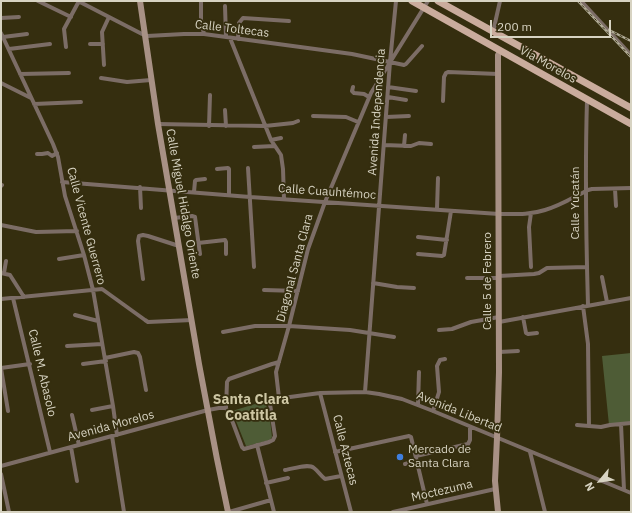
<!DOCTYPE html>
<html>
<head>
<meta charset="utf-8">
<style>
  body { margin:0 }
  #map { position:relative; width:632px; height:513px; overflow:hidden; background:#352e0f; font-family:"IBM Plex Sans",sans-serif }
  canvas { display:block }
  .frame { position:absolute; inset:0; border:2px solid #d7d3c2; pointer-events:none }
  .north { position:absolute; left:580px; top:461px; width:40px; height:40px; -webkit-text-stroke:3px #352e0f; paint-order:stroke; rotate:241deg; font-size:11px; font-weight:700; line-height:16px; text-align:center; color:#d7d3c2 }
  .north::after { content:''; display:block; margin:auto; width:14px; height:18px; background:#d7d3c2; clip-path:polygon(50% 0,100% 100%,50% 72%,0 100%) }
  .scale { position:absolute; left:490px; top:20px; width:121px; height:18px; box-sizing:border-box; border:2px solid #d7d3c2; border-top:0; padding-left:5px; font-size:12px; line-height:14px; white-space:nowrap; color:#d7d3c2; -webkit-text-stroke:3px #352e0f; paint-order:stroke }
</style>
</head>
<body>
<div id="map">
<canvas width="632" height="513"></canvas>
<div class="frame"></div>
<div class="north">N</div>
<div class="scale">200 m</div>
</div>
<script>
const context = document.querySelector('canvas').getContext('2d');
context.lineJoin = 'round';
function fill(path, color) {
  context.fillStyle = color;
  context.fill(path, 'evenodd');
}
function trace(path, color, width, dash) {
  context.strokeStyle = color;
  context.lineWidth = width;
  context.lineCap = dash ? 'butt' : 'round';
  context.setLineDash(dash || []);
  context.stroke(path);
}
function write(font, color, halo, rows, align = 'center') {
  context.font = font + ' "IBM Plex Sans",sans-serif';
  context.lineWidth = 3.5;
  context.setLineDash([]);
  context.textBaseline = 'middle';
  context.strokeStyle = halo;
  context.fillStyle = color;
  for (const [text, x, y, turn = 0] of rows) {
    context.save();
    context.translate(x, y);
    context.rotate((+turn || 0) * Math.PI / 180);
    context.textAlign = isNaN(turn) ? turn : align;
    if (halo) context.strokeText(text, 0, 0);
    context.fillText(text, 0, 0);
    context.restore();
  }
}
fill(new Path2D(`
  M631,353v69l-22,3 -7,-69z
  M265,401l5,18 2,18 -2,3 -23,6h-1l-14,-35z`), '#4e5c36');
trace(new Path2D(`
  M38,1l33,16
  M78,1l64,33 5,2 37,-2h20l148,20 52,11 2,-1 16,-18
  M201,1v19l3,14
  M581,1l50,54
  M225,6l1,31
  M1,18l18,-1
  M493,32l7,-31
  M1,33l52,111 5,13 7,39 19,59 9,35 20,116 4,29
  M3,37l24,-3
  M230,38l41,102 10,15 2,14 1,30
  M238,39l1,-16 4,-5 46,3
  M90,44h13
  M66,47l-2,-18 15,-28
  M9,49l41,-5
  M104,65l-2,-33 7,-15
  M20,74l49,-1
  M101,78l26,4 24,-2
  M1,83l30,15
  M353,87l-1,4 2,2 10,1 5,3
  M388,87l28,4
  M388,97l18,3
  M587,100c-2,68 -1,137 1,205
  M443,101l1,-24 2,-4 2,-1 50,2
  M34,104l47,-2
  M225,110l1,16
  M313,116l33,1 12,5
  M386,117l23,-1
  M158,124l107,2 28,-3 5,-2
  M209,126l1,-31
  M271,140l10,-2
  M384,145l27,1 8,-3 12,1
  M404,146l1,-11
  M254,147l20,-1
  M37,154h5l6,-1 4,3 5,-3
  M248,168l6,99
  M217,169l11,-1 1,1v26
  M62,182l188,15 249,17c15,0 31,1 46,-4 15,-4 29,-13 43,-20l4,-1 39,-1
  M1,186l1,-1
  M140,187l1,21
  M615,189l1,17
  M194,192l1,-11 1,-1 9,-1
  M437,209l1,-31
  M174,218l18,-2 3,1 5,37
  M1,225l35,7 41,-1
  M418,237l29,3
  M198,243l27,-3 1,2v12
  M418,254l24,2 2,-1 7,-44
  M59,259l25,-4
  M531,267l-2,-40 2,-14
  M1,273l9,2 14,22
  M4,273l2,-12
  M499,276l35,-2 5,-1 8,-5 40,-1
  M602,277l5,25
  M467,278h32
  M143,279l-5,-38 1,-5 4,-1 5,1 31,10
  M373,283l24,4 17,1
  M264,290l34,1
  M13,298l37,154
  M1,299l101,-10 43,31 3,2 44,-2
  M583,306l5,38 1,82
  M75,315l23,6
  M523,317l3,16 2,1 9,-1
  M499,322l132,-24
  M439,330l13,-1 19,-7 28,-5
  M223,332l32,-6h34l61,4 44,7
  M67,346l35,-2
  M499,352l19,-1
  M105,358l29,-6 4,1 2,4 6,33
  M83,364l23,-3
  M1,368l7,43
  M1,368l29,-4
  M365,392l25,-330 6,-61
  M320,393l31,119
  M279,398l-3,-26 13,-46 19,-77 17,-47 46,-109 57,-92
  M418,405l1,-33
  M226,408l7,15 9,24 2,2 25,-7 4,-2 2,-4 -5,-32 2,-3 3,-2 45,-6 45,-1 14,2 23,5 31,12 198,82
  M226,408l1,-26 2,-3 43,-15 7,-2
  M92,410l21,-4
  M433,411l6,-19 -2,-26 3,-6 5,-1
  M72,415l7,30
  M621,424l3,66
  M577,425l24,2 9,-2 21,-2
  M112,436l12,76
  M257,445l17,67
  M71,447l6,34
  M335,452l74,-16 2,1 16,67
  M530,452l15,60
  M416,456l52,-12 2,-4v-13
  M405,464l12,-3
  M1,466l207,-56 11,-2h7
  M285,470c8,-1 23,-7 29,-2 4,3 7,8 11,11l16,-3
  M1,474l8,38
  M266,483l22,-5
  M229,512l42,-12
  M393,512l102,-23`), '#7c6d66', 4);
trace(new Path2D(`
  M140,1l18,123 41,240 18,95 11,53
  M498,512l-3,-31 2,-43 2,-66 -1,-314v-3l2,-4`), '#a89185', 6);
trace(new Path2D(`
  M412,1l219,123
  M438,1l193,107`), '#caac9d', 7);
const rail = new Path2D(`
  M578,1l53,56
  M609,30l22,11`);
trace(rail, '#b2ad99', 2.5);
trace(rail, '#352e0f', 1, [3]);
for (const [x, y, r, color] of [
  [400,457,4,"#3f7fe0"]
]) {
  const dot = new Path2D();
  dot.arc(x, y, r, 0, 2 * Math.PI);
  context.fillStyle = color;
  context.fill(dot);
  trace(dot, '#352e0f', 1.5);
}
write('12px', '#d7d3c2', '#352e0f', [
  ["Calle Toltecas",232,29,7],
  ["Vía Morelos",548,65,29],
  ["Avenida Independencia",377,112,-86],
  ["Calle Cuauhtémoc",327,192,4],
  ["Calle Yucatán",576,203,-90],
  ["Calle Miguel Hidalgo Oriente",183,204,80],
  ["Calle Vicente Guerrero",86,226,75],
  ["Diagonal Santa Clara",295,268,-75],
  ["Calle 5 de Febrero",488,281,-90],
  ["Calle M. Abasolo",42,373,77],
  ["Avenida Libertad",459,412,22],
  ["Avenida Morelos",111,426,-15],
  ["Calle Aztecas",345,450,76],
  ["Moctezuma",442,491,-13]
]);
write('12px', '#d7d3c2', '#352e0f', [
  ["Mercado de",408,450],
  ["Santa Clara",408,464]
], 'left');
write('bold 14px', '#cec7a4', '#352e0f', [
  ["Santa Clara",251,400],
  ["Coatitla",251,416]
]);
</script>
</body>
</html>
